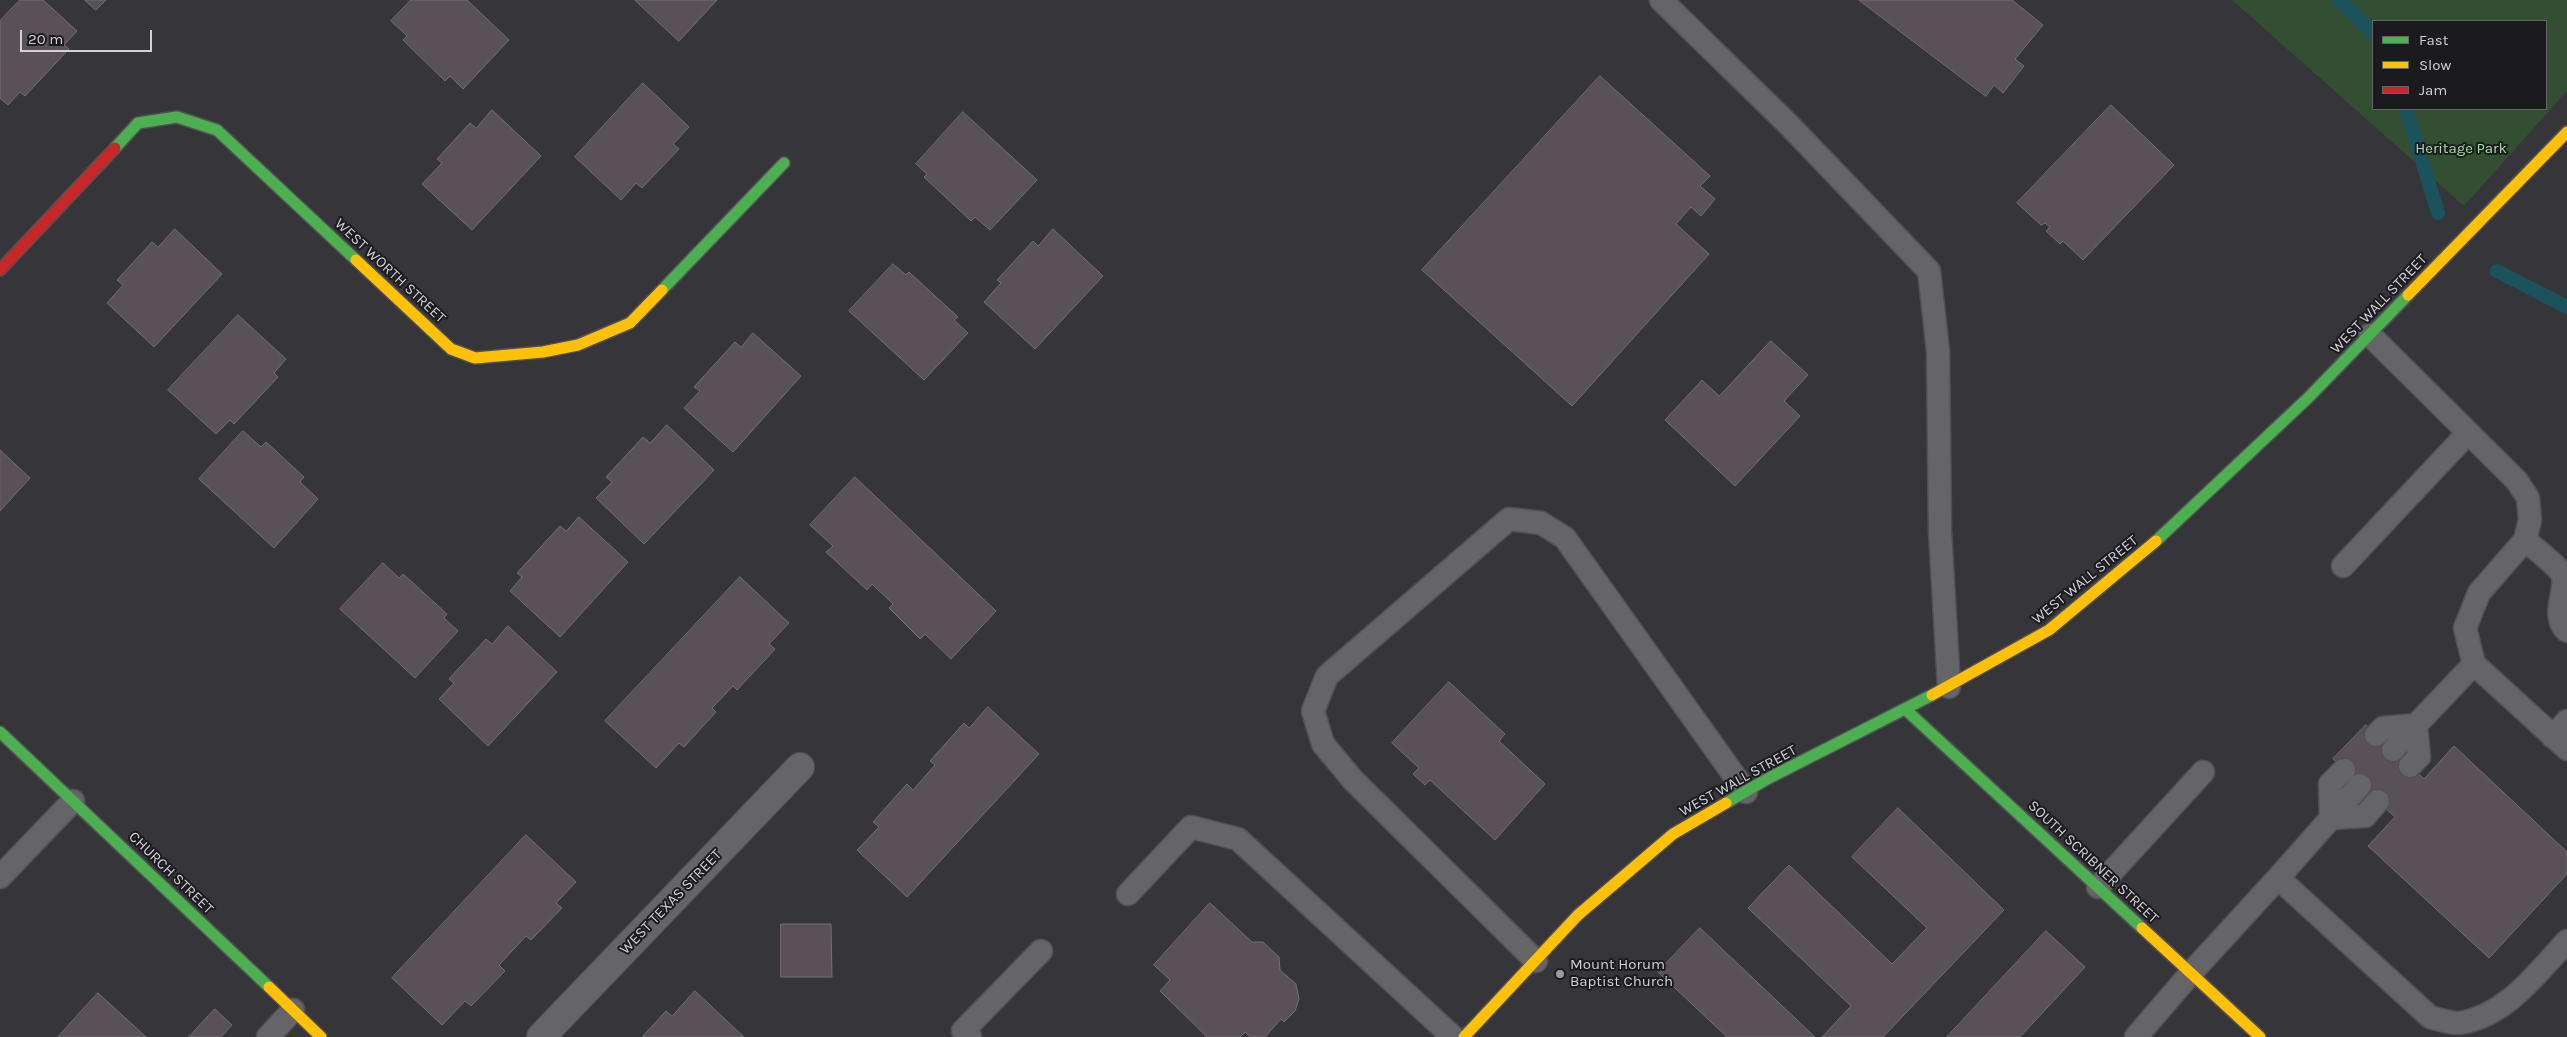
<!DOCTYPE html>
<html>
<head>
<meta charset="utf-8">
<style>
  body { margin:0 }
  #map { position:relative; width:2567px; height:1037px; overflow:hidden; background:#35353a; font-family:Karla,sans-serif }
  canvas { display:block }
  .legend { position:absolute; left:2372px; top:20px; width:175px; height:90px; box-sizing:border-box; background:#1b1b1f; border:1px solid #646469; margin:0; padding:6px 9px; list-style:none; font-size:15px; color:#d1d1d7 }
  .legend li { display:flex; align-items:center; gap:10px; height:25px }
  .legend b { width:25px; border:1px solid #646469 }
  .scale { position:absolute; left:20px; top:30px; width:132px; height:22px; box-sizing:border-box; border:2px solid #d1d1d7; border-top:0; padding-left:6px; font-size:15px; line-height:18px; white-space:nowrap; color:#d1d1d7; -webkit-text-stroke:4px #1b1b1f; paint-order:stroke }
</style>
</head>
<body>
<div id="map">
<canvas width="2567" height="1037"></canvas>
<ul class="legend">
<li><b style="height:6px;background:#4caf50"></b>Fast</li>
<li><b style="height:6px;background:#ffc107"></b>Slow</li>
<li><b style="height:6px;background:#c62828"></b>Jam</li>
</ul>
<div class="scale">20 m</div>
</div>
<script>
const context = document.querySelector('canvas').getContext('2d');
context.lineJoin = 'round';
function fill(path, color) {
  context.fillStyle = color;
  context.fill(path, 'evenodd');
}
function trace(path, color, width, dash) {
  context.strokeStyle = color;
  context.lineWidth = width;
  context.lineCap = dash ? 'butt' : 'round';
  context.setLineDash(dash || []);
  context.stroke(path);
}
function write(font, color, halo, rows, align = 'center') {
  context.font = font + ' Karla,sans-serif';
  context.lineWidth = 4;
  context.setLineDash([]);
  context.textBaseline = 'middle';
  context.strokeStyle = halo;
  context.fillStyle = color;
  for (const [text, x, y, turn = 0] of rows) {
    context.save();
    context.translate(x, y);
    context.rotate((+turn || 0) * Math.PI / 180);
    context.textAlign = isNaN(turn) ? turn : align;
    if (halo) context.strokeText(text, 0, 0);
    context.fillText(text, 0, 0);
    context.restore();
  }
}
fill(new Path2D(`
  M2232,0h335v91l-103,115zM2373,21h173v88h-173z`), '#324f31');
trace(new Path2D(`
  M2339,0l34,33
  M2406,109l32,104
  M2497,271l70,36`), '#1b535d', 14);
const building = new Path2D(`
  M20,0h23l34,31 -13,14 5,4 -44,47 -5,-4 -12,13 -8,-7v-77z
  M85,0h21l-10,10z
  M411,0h56l42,40 -46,49 -13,-13 -5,5 -42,-41 4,-4 -16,-15z
  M635,0h82l-38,41z
  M1859,0h153l31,25 -28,34 9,7 -21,27 -9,-8 -8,11z
  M1600,76l110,100 -10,10 15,13 -14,17 -10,-9 -15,17 33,30 -137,152 -150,-136z
  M643,83l46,44 -16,17 6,5 -37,39 -6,-5 -15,17 -46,-43z
  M2111,105l63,60 -91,95 -20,-19 -3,3 -14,-13 4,-4 -5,-4 -4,2 -24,-22z
  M492,110l49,46 -69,74 -50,-46 20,-21 -5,-4 33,-36 6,5z
  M963,112l74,68 -47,50 -15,-13 -4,4 -47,-44 3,-3 -11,-10z
  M175,229l47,45 -68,73 -47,-44 16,-18 -6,-5 35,-38 6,5z
  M1053,229l50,47 -68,73 -51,-47 17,-19 -4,-3 36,-39 5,5z
  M893,264l13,11 3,-3 49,45 -4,3 14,13 -44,47 -75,-69z
  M238,315l48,44 -12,14 4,4 -44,47 -4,-4 -14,14 -48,-44z
  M753,333l48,43 -68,76 -49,-44 16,-17 -6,-4 41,-45 6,5z
  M1771,341l37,34 -24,26 16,15 -65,70 -70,-66 37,-40 17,16z
  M667,425l47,45 -70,74 -48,-46 16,-16 -6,-5 37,-40 7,6z
  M243,431l18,16 5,-5 38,35 -4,5 18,17 -44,49 -75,-69z
  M0,450l30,28 -30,33z
  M855,477l141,134 -45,48 -26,-25 -5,5 -31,-31 4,-4 -21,-20 -5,6 -41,-38 7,-6 -23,-21z
  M579,517l49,45 -68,75 -50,-46 12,-14 -5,-4 43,-47 6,5z
  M383,563l16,15 4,-4 44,40 -3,4 14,13 -43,47 -75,-69z
  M740,577l49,46 -20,21 6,5 -38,41 -4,-4 -21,22 4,4 -32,35 -5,-4 -23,25 -51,-47z
  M508,626l49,46 -69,74 -49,-47 15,-16 -5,-4 37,-40 6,5z
  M1449,682l56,52 -6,7 46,43 -50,56 -65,-60 -5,5 -12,-11 6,-6 -27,-25z
  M988,707l51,47 -132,143 -50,-47 22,-23 -6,-5 34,-38 6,6 22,-25 -5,-4 34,-38 5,5z
  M2366,725l58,54 30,-33 113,106v22l-78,84 -121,-112 27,-29 -62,-58z
  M1898,808l106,102 -121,127h-61l29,-31 -103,-98 41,-43 103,99 35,-36 -75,-71z
  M526,835l50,47 -20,21 6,5 -31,32 -5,-4 -27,29 6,6 -34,35 -6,-5 -23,24 -50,-47z
  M1210,903l42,39h11l16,15 1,13 16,14 3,15 -4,12 -11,11 -3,-3 -16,18h-15l-5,-5 -5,5h-33l-47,-46 10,-11 -16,-15z
  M781,924h50l1,53h-51z
  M1700,928l115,109h-88l-69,-65z
  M2046,931l39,36 -65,70h-73z
  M695,991l49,46h-102l24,-26 6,5z
  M98,993l48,44h-88z
  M215,1009l17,16 -11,12h-32z`);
fill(building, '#5a5058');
trace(building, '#727073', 1);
const lane = new Path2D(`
  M1661,0l128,125 140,146 9,80 2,180 9,156
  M2370,335l147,146 11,17 2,22 -5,20 -46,53 -14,35 9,36 93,85
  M2525,540c11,10 29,22 38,35 4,18 -13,40 4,56
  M2343,566l125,-133
  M2376,735l7,-7 33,-3
  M2553,737l14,-16
  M2393,750l23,-25
  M2410,766l9,-9 -3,-32 58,-61
  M2331,818l-1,-34 14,-14
  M2331,818l29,-33
  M0,877l73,-76
  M2278,878l53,-60 34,-2 13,-15
  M2098,887l105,-115
  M1128,894l63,-67 47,12 215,198
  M1536,961l-183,-181 -30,-36 -10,-33 14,-35 182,-157 32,4 24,15 181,254
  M268,1037l25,-27
  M970,1037l-7,-6 78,-80
  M2136,1037l55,-64 87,-95 152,139c8,2 21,7 30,6 46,-7 77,-50 107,-82`);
const street = new Path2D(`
  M541,1037l259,-270`);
const fast = new Path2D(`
  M115,148l23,-25 39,-6 40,13 139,130
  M662,290l122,-127
  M2156,541l153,-144 99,-102
  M1905,709l237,219
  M0,732l269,255
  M1726,803l41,-24 165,-84`);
const slow = new Path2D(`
  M356,260l95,89 24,9 68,-6 35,-7 52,-22 32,-33
  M2408,295l159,-163
  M1932,695l117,-65 107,-89
  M2142,928l118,109
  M269,987l52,50
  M1464,1037l114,-122 95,-81 53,-31`);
const jam = new Path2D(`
  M0,270l115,-122`);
trace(lane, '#515155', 25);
trace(street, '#515155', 30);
trace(fast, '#515155', 14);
trace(slow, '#515155', 14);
trace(jam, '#515155', 14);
trace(lane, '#656568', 22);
trace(street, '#656568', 28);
trace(fast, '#4caf50', 11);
trace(slow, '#ffc107', 11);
trace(jam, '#c62828', 11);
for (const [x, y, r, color] of [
  [1560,974,5,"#9a9aa0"]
]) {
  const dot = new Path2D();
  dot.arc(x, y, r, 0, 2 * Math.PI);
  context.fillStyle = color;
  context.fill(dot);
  trace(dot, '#1b1b1f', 2);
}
write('15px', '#a2e09e', '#1b1b1f', [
  ["Heritage Park",2461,149]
]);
write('15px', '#d1d1d7', '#1b1b1f', [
  ["WEST WORTH STREET",390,271,43],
  ["WEST WALL STREET",2379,304,-46],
  ["WEST WALL STREET",2085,580,-39],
  ["WEST WALL STREET",1738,781,-29],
  ["SOUTH SCRIBNER STREET",2093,862,43],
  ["CHURCH STREET",171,873,44],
  ["WEST TEXAS STREET",671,902,-46]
]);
write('15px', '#d1d1d7', '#1b1b1f', [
  ["Mount Horum",1570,965],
  ["Baptist Church",1570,982]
], 'left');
</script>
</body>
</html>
